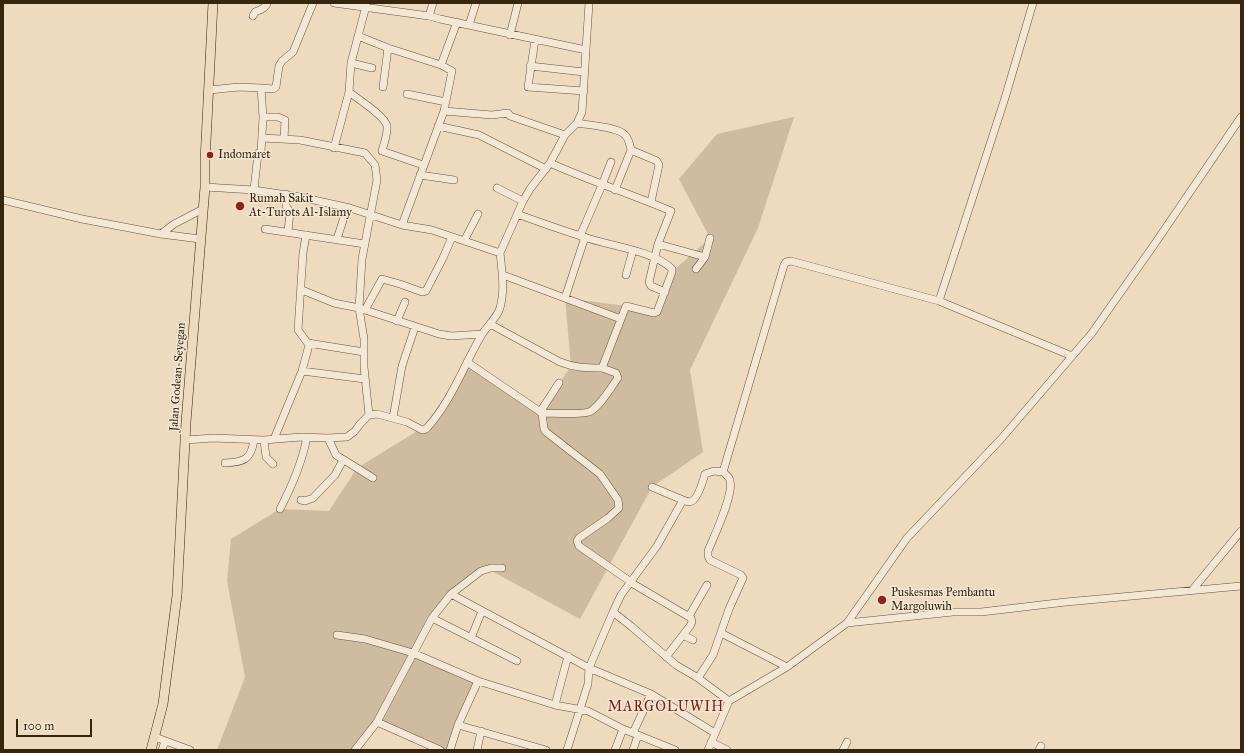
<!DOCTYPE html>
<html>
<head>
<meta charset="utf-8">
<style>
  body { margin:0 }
  #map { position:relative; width:1244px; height:753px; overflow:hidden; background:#eedabe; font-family:"IM FELL Great Primer",serif }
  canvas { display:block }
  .frame { position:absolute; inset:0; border:4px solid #37260e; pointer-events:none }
  .scale { position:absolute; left:16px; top:719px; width:76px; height:18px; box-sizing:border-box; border:2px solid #37260e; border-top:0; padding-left:5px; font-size:12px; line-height:14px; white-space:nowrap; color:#37260e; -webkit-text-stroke:3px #f4e7d5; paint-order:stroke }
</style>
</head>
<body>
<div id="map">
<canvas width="1244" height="753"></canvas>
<div class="frame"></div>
<div class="scale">100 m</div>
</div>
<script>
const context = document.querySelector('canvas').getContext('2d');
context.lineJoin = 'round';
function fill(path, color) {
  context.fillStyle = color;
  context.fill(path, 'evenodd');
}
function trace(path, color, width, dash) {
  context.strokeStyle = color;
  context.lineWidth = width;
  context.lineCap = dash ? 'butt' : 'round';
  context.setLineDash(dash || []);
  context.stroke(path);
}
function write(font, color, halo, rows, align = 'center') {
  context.font = font + ' "IM FELL Great Primer",serif';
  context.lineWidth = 3;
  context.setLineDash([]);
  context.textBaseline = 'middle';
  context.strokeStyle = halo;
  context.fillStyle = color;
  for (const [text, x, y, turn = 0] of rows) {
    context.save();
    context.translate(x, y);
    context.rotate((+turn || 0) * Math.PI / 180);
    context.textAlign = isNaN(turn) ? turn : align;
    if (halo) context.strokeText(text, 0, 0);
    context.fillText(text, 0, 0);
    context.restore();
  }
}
fill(new Path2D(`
  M794,117l-36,111 -68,142 13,82 -51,35 -72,132 -94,-51 -35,26 -38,59 67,28 -29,69h-11l-63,-28 -22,28h-138l28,-73 -18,-96 4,-42 49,-30 49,2 28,-43 75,-46 35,-60 73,50 31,-46 -6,-68 61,8 28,7 18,-41 38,-34 -31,-59 38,-45z`), '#cfbba0');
const minor = new Path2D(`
  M334,3l95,13 11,3 146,31
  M253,16l2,-4c5,-2 11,-4 12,-9
  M429,16l4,-13
  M469,25l7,-22
  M510,35l8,-32
  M358,36l30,12 53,17 11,6 -8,40 -42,114
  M535,40l-7,47 56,4
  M351,63l21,5
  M441,65l16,-43
  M530,66l54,6
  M383,87l5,-39
  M209,90l30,-3 22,1
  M349,92c9,7 36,24 38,34 1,7 -3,18 -5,25l41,14
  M407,94l39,8
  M444,111l48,4 16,-2 2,3 55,19
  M263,117h15l7,3 -1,19
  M577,123c11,2 41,4 48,12 4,4 5,10 6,15l26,11 2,4 -8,37
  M438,126l41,9 67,34
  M262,138l38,2 65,13 10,12 2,15 -15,79 -3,49 80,26 12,2 31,-2
  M334,148l15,-56 2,-29 15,-57
  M550,163c40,18 81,31 121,48l-13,33 -9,38 2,4 14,6
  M420,175l34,5
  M205,187l49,3 46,7 50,11 52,17 30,5 68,23 23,-52 7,-12 20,-26 15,-28 12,-12 5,-11 7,-109
  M497,188l26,13
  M254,190l4,-37 3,-1 2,-35 -2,-29 12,1 3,-2 3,-21 3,-5 11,-9 20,-49
  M615,190l16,-40
  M286,194v12l4,6 -2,20
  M3,200l79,19 79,15 39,5
  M265,229l100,15
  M161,234l13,-10 29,-15
  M580,236l22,-51 9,-23
  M337,239l10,-31
  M464,241l14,-27
  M658,244l47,13
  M696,269l9,-12 5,-19
  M503,275l118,44 5,-13 28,7 3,-1 15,-40v-3c-19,-19 -63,-23 -88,-32 -23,-7 -45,-15 -67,-23
  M626,275l7,-25
  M302,290l32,13 25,5 5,31v28l5,48
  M565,298l20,-61
  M939,301l66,-203 28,-95
  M365,310l17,-31 18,5 22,8 4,-1 17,-33 9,-21
  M621,319l-19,49 14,5 2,5c-6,8 -19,30 -29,34 -9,3 -36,1 -47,1l2,16 2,3 54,42 18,26 1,8 -11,10 -29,20 -2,3 2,5 52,36
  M397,321l8,-19
  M490,324l70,38c15,6 27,6 42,6
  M308,343l56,9
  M467,362l75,51
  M302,371l63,8
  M540,412l19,-29
  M393,418l9,-52 13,-39
  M328,438l8,17 37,23
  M274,439l28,-68 7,-26 -11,-15 5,-77 3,-18
  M186,440l27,-2 51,2 37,-3 27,1 19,-1 8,-6 5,-7 9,-9 8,-1 30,8 15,8 4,-1c25,-27 37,-62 55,-93 5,-9 16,-18 19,-28 5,-18 2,-37 0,-55
  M264,440l2,17 7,7
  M225,463c19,-1 26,-3 29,-23
  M652,487l31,13
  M301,500l4,1 8,-3 22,-23 8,-15
  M280,509c12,-23 22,-46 27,-72
  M630,582l61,36 1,4 -2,4 -24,31
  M1193,589l48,-58
  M451,594l30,-23 10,-3h11
  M613,612l8,-17 36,-49 26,-46c3,1 6,3 9,1 6,-3 11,-20 13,-27l9,-3 9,1
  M689,616l18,-31
  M432,618l85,43
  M847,623l106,-11h28l85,-10 175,-16
  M721,633l66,34
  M337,635l28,4 48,14 65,28
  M683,635l10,5
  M471,638l11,-27
  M698,678l15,-23 16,-46 14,-31 -2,-3 -31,-15 -2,-4v-5c6,-15 26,-56 22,-70 0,-4 -4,-6 -7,-9l61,-207 2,-3 5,-1 148,40 133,55
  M555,705l13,-49
  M377,722l63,28
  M458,725l88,25
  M633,733l18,-39
  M155,737l35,13
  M711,742l16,8
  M162,750l3,-9
  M355,750l22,-28 55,-104 19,-24 138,74 62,26 64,39
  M450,750l8,-25 20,-44 77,24 33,6 35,18 52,21
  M477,750l4,-19
  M567,750l21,-66 1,-16 24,-56 19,15 44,38 22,13 31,23
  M615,750l8,-21
  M633,750l5,-15
  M708,750l21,-49 58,-34 60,-44 60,-85 94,-99 91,-106 64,-91 85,-125
  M843,750l4,-8
  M1039,750l2,-4`);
const major = new Path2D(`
  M151,750l12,-46 14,-109 9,-173 19,-235v-26l8,-158`);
trace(minor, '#65533a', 8);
trace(major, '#37260e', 10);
trace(minor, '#f4e7d5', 7);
trace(major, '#eedabe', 9);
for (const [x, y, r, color] of [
  [210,155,4,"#8f2418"],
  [240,206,5,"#8f2418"],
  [882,600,5,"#8f2418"]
]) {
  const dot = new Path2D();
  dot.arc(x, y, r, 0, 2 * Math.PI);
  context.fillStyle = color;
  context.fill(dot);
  trace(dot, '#f4e7d5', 1.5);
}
write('12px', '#37260e', '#f4e7d5', [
  ["Indomaret",218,155],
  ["Rumah Sakit",249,199],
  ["At-Turots Al-Islamy",249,213],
  ["Puskesmas Pembantu",891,593],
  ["Margoluwih",891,607]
], 'left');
write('12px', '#37260e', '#f4e7d5', [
  ["Jalan Godean-Seyegan",178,377,-86]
]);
context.letterSpacing = '1px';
write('14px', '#7a1f14', '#f4e7d5', [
  ["MARGOLUWIH",666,708]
]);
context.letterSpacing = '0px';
</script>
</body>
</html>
